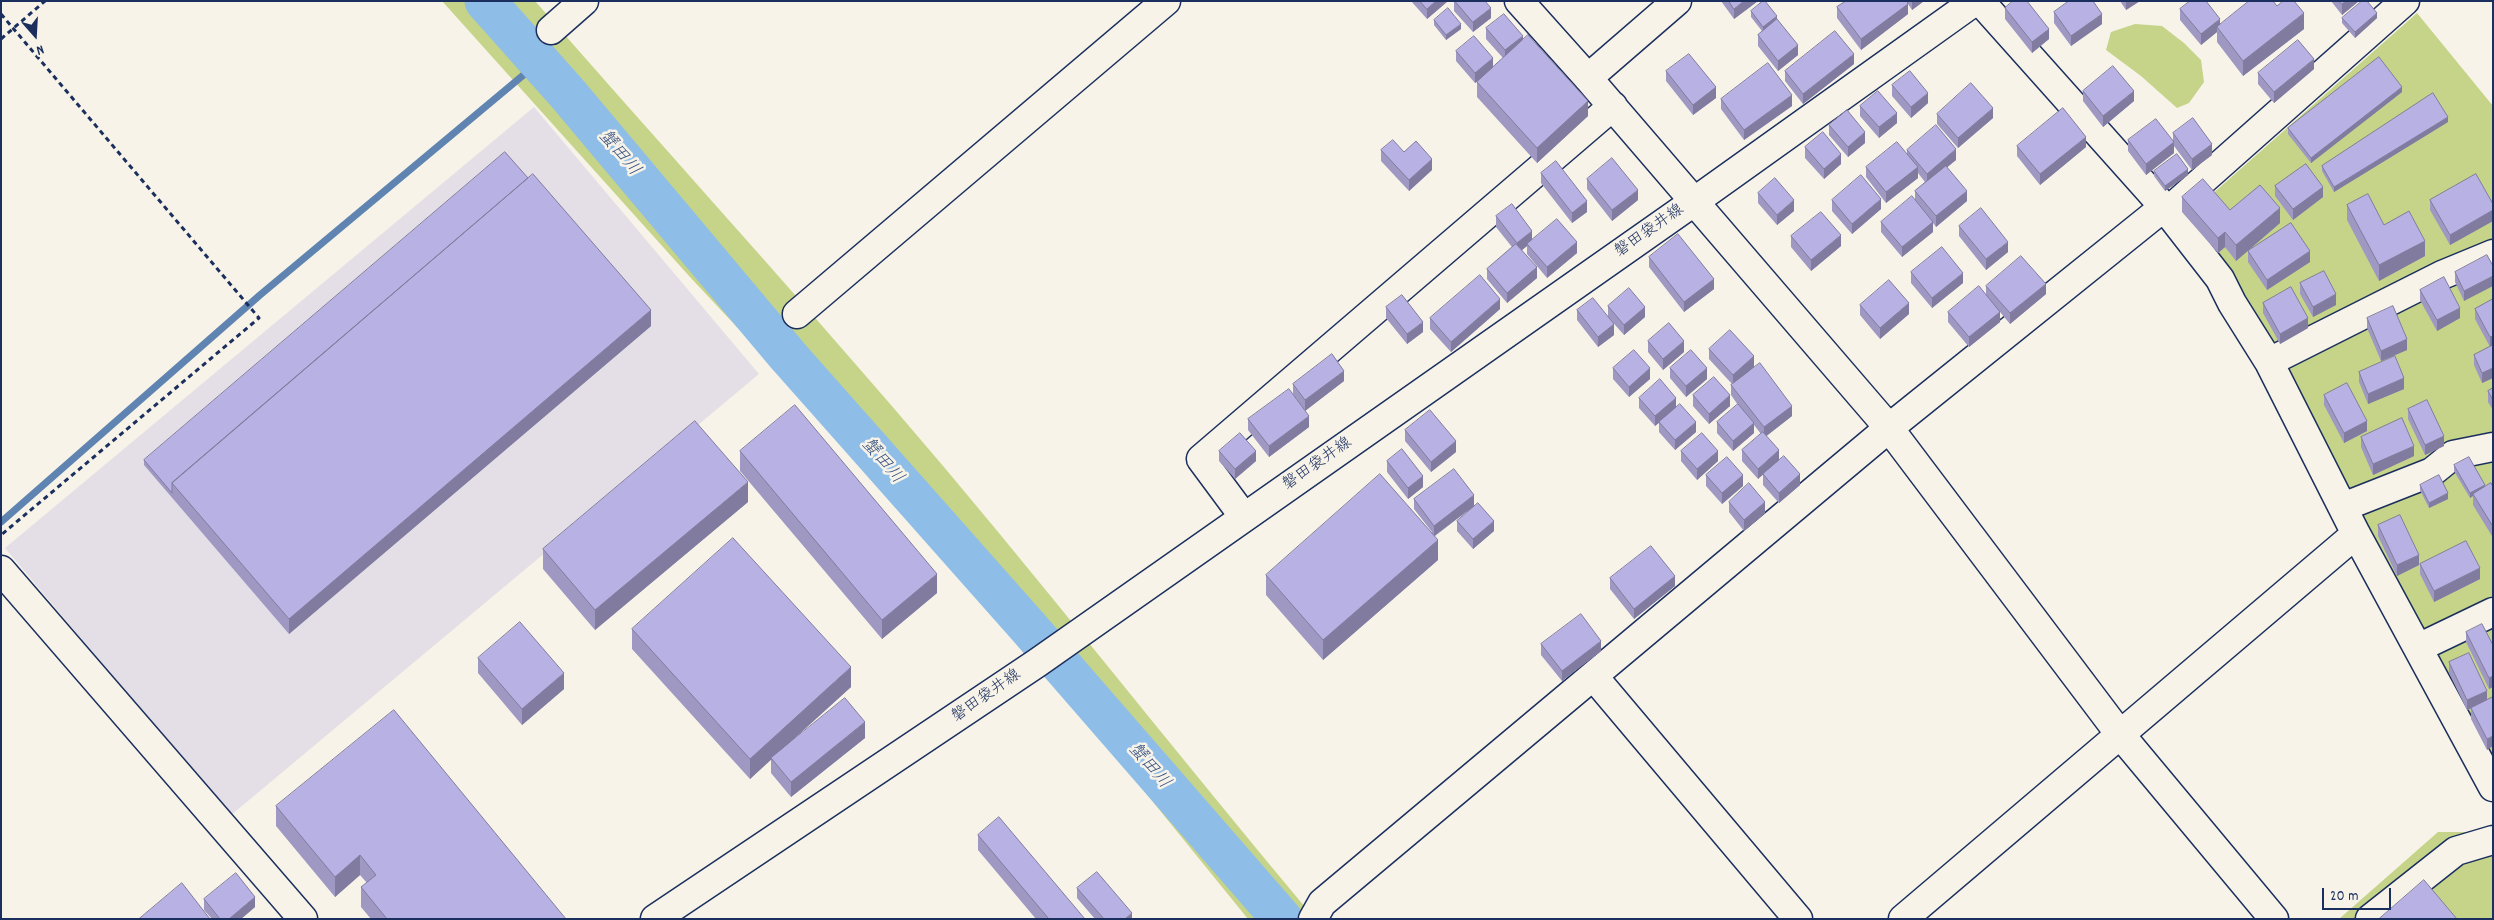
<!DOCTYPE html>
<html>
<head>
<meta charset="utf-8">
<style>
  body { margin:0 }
  #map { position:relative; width:2494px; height:920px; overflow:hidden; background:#f7f3e8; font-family:Dekko,sans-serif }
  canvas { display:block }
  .frame { position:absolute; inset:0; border:2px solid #1b2f5e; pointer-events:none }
  .north { position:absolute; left:10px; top:10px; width:50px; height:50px; -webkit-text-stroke:4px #f7f3e8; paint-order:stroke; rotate:161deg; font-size:14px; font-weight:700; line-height:20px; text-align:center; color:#1b2f5e }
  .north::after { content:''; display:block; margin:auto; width:18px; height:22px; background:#1b2f5e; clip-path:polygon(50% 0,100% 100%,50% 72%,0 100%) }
  .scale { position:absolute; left:2322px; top:888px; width:69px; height:22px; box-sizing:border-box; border:2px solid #1b2f5e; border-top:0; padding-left:6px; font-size:15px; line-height:18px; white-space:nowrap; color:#1b2f5e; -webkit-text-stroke:4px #f7f3e8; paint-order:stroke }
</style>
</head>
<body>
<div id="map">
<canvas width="2494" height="920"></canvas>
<div class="frame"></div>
<div class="north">N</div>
<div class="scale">20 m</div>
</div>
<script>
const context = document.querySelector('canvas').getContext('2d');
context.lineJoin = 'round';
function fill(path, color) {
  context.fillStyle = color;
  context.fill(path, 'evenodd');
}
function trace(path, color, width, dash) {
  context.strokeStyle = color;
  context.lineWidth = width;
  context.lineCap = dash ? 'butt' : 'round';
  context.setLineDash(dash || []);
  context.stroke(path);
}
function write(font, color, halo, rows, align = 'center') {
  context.font = font + ' Dekko,"Klee One",sans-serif';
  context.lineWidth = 5;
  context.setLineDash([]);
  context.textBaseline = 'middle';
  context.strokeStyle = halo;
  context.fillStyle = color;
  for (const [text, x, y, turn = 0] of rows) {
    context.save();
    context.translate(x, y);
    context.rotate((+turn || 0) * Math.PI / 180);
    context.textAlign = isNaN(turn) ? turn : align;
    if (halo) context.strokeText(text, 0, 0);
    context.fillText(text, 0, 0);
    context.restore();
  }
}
fill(new Path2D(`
  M534,107l225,267 -529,442 -225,-268z`), '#e4dfe6');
fill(new Path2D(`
  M442,1h93c118,135 239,268 356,404 145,168 281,344 424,514h-67l-280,-345 -278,-297z
  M2417,13l76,93v678l-257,-504 -52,-61z
  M2135,24l27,2 22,17 17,17 3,22 -15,21 -12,5 -36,-32 -35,-26 5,-18z
  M2438,832h55v87h-154z`), '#c5d488');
trace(new Path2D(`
  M1,522l259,-227 279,-233`), '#6084b1', 7);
trace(new Path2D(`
  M485,1l82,92 221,263 241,272 253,291`), '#8ebde8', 41);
const minor = new Path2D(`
  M1519,1l69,77 301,350 230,305 155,186
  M1980,1l184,206 56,72 12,24 37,59 87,172 137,253
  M551,30l33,-29
  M1588,78l89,-77
  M2176,204l229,-203
  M797,314l369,-313
  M2269,362l173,-87 51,-21
  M2343,507l89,-35 21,-17 40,-8
  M1244,517l-43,-58 412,-353
  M1,570l302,349
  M2418,648l75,-36
  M1594,677l204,242
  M1313,919l9,-16 567,-475 275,-221
  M1903,919l453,-385
  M2370,919l86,-68 37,-11`);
const major = new Path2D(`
  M655,919l382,-256 658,-462 280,-200`);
trace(minor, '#1b2f5e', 31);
trace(major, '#1b2f5e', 31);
trace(new Path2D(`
  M1,14l258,304 -258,217
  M1,39l44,-38`), '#1b2f5e', 3, [5, 4]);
trace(minor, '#f7f3e8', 28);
trace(major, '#f7f3e8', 28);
fill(new Path2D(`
  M1411,1h37l-21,18z
  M1454,1h1l36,17 -18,14 -19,-21z
  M1721,1h37l-24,18z
  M1846,1h78l-12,9 -4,-6v10l-47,36 -24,-32v-11z
  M2120,1h20l-14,9z
  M2331,1h28l-17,14z
  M2277,6l27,23 -61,47 -26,-34v-10l-16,13 -21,-25v-11l40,15z
  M2005,8l44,31 -17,14 -27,-34z
  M1751,11l26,8 21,36 -20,16 -20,-25v-11l4,-4 -11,-14z
  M2054,12l48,12 -31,22 -17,-23z
  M2342,18h35l-22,20 -13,-15z
  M1434,20l27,9 -15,11 -12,-15z
  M1486,28l37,12 65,76 -51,47 -60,-66v-15l-2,1 -19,-22v-10l37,16 10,-9 -17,-19z
  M1854,64l-51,40 -18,-23v-10z
  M2314,69l-40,34 -16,-19v-11z
  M1666,71l50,27 -23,17 -27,-34z
  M1892,85l36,18 -17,15 -19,-22z
  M2083,91l51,10 -31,26 -20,-26z
  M2402,92l-91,71 -23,-29v-6z
  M1721,99l71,7 -48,34 -23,-31z
  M1860,106l37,17 -18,15 -19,-22z
  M1937,114l56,4 -35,30 -21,-24z
  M2448,122l-114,70 -12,-21v-5z
  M1829,125l36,18 -17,14 -19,-22z
  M2173,133l39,22 -20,15 -18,-24v7l-28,22 -18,-24v-11h45z
  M2017,146l69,1 -46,38 -23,-29z
  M1805,147l36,17 -17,15 -19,-21z
  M1381,150l23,2 28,18 -23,21 -28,-30z
  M1907,150l49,10 -9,7 20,34 -31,26 -3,-4v9l-31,25 -21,-25v-10l34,-22v-9l10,-9 -7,-9v5l-32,25 -20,-26v-10l41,-13z
  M2154,171l34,4 -23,16 -11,-15z
  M1541,173l46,39 -15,11 -31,-40z
  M1587,179l51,21 -26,21 -25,-32z
  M2275,186l48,11 -30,23 -18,-24z
  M1758,193l36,18 -17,14 -19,-22z
  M2182,197l98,26 -44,38 -11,-14 -7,6 -36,-41z
  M1832,200l49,9 -29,25 -20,-23z
  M2430,200l63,4v17l-43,24 -20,-35z
  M2347,205l37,20 41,31 -46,25 -32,-61z
  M1496,216l36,23 45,14 -30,25 -20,-24v-8l-5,4 15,28 -30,25 -20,-24v-10l25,-22 -16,-20z
  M1959,226l49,26 -22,18 -27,-34z
  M1791,236l50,10 -30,25 -20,-24z
  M2248,251l62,11 -43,28 -19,-28z
  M1649,257l65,32 -30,23 -35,-45z
  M2493,266l-29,35 -9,-19v-10z
  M1911,272l52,11 -31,25 -21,-25z
  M2300,283l36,22 -23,12 -13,-23z
  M1986,286l60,8 -36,30 -10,-12v10l-31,25 -21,-25v-10l38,-17z
  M2420,290l40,28 -23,13 -17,-31z
  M2493,299v79l-11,5 -8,-18v-10l16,-8 -15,-28v-10z
  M2263,303l45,25 -28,16 -17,-31z
  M1860,305l49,9 -29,25 -20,-24z
  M1608,306l37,11 -21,18 -16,-18z
  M1386,307l37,25 -16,12 -21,-26z
  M1500,309l-49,43 -21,-23v-11z
  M1577,310l37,25 -16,12 -21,-27z
  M2367,318l40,32 -26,11 -14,-33z
  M651,326l-362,308 -145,-169v-5z
  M1648,341l36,11 -21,18 -15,-18z
  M1709,349l45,18 -5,4 43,45 -26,20 -8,43 -16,-18v-11l19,-16 -7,-9v8l-21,18 -16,-18v-11l21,-17 -7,-10v-10l1,-1 -23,-25z
  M1613,368l37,11 -21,18 -16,-18z
  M1670,368l37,11 -21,18 -16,-19z
  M2359,372l45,17 -36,15 -9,-22z
  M1344,381l-39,30 -12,-17v-10z
  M2493,388v22l-5,-8v-11z
  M1693,395l37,11 -21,18 -16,-18z
  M2324,395l43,36 -23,12 -20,-38z
  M1639,398l37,9 20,25 -21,18 -16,-18v-9l-4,3 -16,-18z
  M2408,409l36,37 -19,9 -17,-36z
  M1248,419l61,8 -40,30 -21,-27z
  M1405,430l51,22 -25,20 -26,-31z
  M2361,437l53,19 -41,19 -12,-28z
  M740,451l197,142 -55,46 -142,-168z
  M1219,451l37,10 -21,18 -16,-18z
  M1681,451l37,10 -21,19 -16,-19z
  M1387,461l36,26 -15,12 -21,-27z
  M2454,465l31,22h8v48l-1,1 -19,-31v-9l-3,2 -16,-27z
  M1763,474l37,11 -21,18 -16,-18z
  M1706,475l37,11 -21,18 -16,-18z
  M2420,485l28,14 -19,9 -9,-18z
  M1414,499l60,6 20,26 -21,18 -16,-18v-10l14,-13 -36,28 3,24 -115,100 -57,-65v-20l166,-43 -18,-23z
  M748,502l-153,128 -52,-61v-20z
  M1729,502l36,11 -21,18 -15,-19z
  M2378,525l41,40 -22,11 -19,-40z
  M2420,564l60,15 -46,23 -14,-28z
  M1610,578l65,8 -41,33 -24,-30z
  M632,629l219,58 -68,61 82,-10 -74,59 -20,-24v-14l-21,20 -118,-130z
  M2466,632l27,13 -4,44 -23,-47z
  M1541,644l60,7 -39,30 -21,-26z
  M478,658l86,31 -42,36 -44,-52z
  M2449,662l38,38v50l-16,-31v-10l-4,1 -18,-37z
  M276,806l290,113h-195l-10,-12v-20l6,-4 -7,-8 -25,22 -59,-71z
  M978,835l107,84h-49l-58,-69z
  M1077,888l55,31h-37l-18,-21z
  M204,899l51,8 -14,12h-29l-8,-9z`), '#9e98c3');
fill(new Path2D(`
  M1436,1h12l-21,18v-10z
  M1744,1h14l-24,18v-10z
  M1912,1h12l-12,9z
  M2126,1h14l-14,9z
  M2346,1h13l-17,14v-11z
  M1908,4v10l-47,36v-11z
  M1491,8v10l-18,14v-10z
  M2304,13v16l-61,47v-15z
  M2377,13v5l-22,20v-6z
  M2102,14v10l-31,22v-10z
  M1777,16v5l-14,11v-5z
  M2220,19v10l-3,-2v5l-16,13v-11z
  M1461,24v5l-15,11v-5z
  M2049,29v10l-17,14v-11z
  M1523,36v10l-18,14v-10z
  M1798,45v10l-20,16v-10z
  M1854,54v10l-51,40v-10z
  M1493,58v10l-18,15v-10z
  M2314,59v10l-40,34v-11z
  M1716,87v11l-23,17v-10z
  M2402,87v5l-91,71v-5z
  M2134,91v10l-31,26v-11z
  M1928,93v10l-17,15v-11z
  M1792,95v11l-48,34v-10z
  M1588,101v15l-51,47v-15z
  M1993,108v10l-35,30v-10z
  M1897,113v10l-18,15v-11z
  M2448,117v5l-114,70v-5z
  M1865,132v11l-17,14v-10z
  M2086,137v10l-46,38v-11z
  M2174,142v11l-28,22v-11z
  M2212,144v11l-20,15v-11z
  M1956,149v11l-29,24v-10z
  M1841,154v10l-17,15v-10z
  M1432,159v11l-23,21v-11z
  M1918,167v11l-32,25v-11z
  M2188,169v6l-23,16v-5z
  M2323,187v10l-30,23v-11z
  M1638,190v10l-26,21v-11z
  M1967,191v10l-31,26v-11z
  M1881,199v10l-29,25v-10z
  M1794,200v11l-17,14v-10z
  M1587,201v11l-15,11v-10z
  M2280,208v15l-44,38v-16z
  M2493,210v11l-43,24v-10z
  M1933,222v10l-31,25v-10z
  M1532,231v11l-5,2v2l-10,8v-11z
  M2225,232v15l-7,6v-15z
  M1841,235v11l-30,25v-11z
  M2425,241v15l-46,25v-16z
  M1577,242v11l-30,25v-11z
  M2008,242v10l-22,18v-11z
  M2310,251v11l-43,28v-10z
  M1537,267v11l-30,25v-10z
  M1963,273v10l-31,25v-10z
  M2493,276v10l-29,15v-10z
  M1714,279v10l-30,23v-10z
  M2046,284v10l-36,30v-11z
  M2336,294v11l-23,12v-10z
  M1500,299v10l-49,43v-10z
  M1909,303v11l-29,25v-11z
  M1645,307v10l-21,18v-10z
  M2460,308v10l-23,13v-11z
  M651,310v16l-362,308v-15z
  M2000,312v10l-31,25v-10z
  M2308,318v10l-28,16v-10z
  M1423,322v10l-16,12v-10z
  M1614,324v11l-16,12v-10z
  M2493,336v10l-3,2v-11z
  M2407,339v11l-26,11v-10z
  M1684,341v11l-21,18v-11z
  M1754,356v11l-21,19v-11z
  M1650,368v11l-21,18v-10z
  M1707,368v11l-21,18v-11z
  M2493,368v10l-11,5v-10z
  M1344,371v10l-39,30v-11z
  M2404,378v11l-36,15v-10z
  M1730,395v11l-21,18v-10z
  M1676,398v10l-21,18v-10z
  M1792,406v10l-28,22v-11z
  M1309,416v11l-40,30v-11z
  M2367,421v10l-23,12v-10z
  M1696,422v10l-21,18v-10z
  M1754,423v10l-21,18v-10z
  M2444,436v10l-19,9v-10z
  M1456,441v11l-25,20v-10z
  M2414,446v10l-41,19v-11z
  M1779,450v11l-21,18v-10z
  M1256,451v10l-21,18v-10z
  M1718,451v10l-21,19v-11z
  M1800,474v11l-21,18v-10z
  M1743,475v11l-21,18v-11z
  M1423,476v11l-15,12v-11z
  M748,482v20l-153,128v-20z
  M2485,485v5l-12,4v2l-3,2v-5z
  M2448,493v6l-19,9v-5z
  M1474,495v11l-40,30v-10z
  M1765,502v11l-21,18v-11z
  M1494,521v10l-21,18v-10z
  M2492,525h1v10l-1,1z
  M1438,540v20l-115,100v-20z
  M2419,555v10l-22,11v-11z
  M2480,568v11l-46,23v-11z
  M937,574v19l-55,46v-19z
  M1675,576v10l-41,33v-10z
  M1601,641v10l-39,30v-10z
  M851,667v20l-101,92v-20z
  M564,673v16l-42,36v-16z
  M2493,676v11l-4,2v-11z
  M2487,691v10l-20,9v-10z
  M865,722v16l-74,59v-15z
  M2493,736v10l-6,4v-11z
  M360,855v20l-25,22v-20z
  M255,897v10l-14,12h-12z
  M1132,913v6h-7z`), '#817c9f');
const building = new Path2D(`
  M1420,1h16l-9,8z
  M1455,1h30l6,7 -18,14z
  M1729,1h15l-10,8z
  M1763,1h2l12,15 -14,11 -12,-16z
  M1846,1h61l1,3 -47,35 -24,-32z
  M2013,1h14l22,28 -17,13 -27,-34z
  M2069,1h24l9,13 -31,22 -17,-24z
  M2190,1h16l14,18 -19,15 -21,-25z
  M2249,1h24l4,5 6,-5h11l10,12 -61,48 -26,-34z
  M2339,1h7l-4,3z
  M2362,1h5l10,12 -22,19 -13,-14z
  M1448,8l13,16 -15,11 -12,-15z
  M1504,14l19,22 -18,14 -19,-22z
  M1777,19l21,26 -20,16 -20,-26z
  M1835,31l19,23 -51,40 -18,-23z
  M1528,35l60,66 -51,47 -60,-66z
  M1474,36l19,22 -18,15 -19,-22z
  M2298,40l16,19 -40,33 -16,-19z
  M1689,54l27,33 -23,18 -27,-34z
  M2379,57l23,30 -91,71 -23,-30z
  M1768,63l24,32 -48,35 -23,-31z
  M2113,66l21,25 -31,25 -20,-25z
  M1910,71l18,22 -17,14 -19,-22z
  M1971,83l22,25 -35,30 -21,-24z
  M1878,91l19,22 -18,14 -19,-21z
  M2433,93l15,24 -114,70 -12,-21z
  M2063,108l23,29 -46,37 -23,-28z
  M1847,110l18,22 -17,15 -19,-22z
  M2193,118l19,26 -20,15 -19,-26z
  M2156,119l18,23 -28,22 -18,-24z
  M1936,125l20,24 -29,25 -20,-24z
  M1823,132l18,22 -17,15 -19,-22z
  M1393,140l11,12 12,-11 16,18 -23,21 -28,-30z
  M1897,142l21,25 -32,25 -20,-25z
  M505,152l23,26 -356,305v10l-28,-33z
  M2177,154l11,15 -23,17 -11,-15z
  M1612,158l26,32 -26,20 -25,-31z
  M1556,161l31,40 -15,12 -31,-40z
  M2306,164l17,23 -30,22 -18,-23z
  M1946,166l21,25 -31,25 -21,-25z
  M533,174l118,136 -362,309 -117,-136z
  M2476,174l17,30v6l-43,25 -20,-35z
  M1861,175l20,24 -29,25 -20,-24z
  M1775,178l19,22 -17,15 -19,-22z
  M2203,179l27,31 30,-25 20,23 -44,37 -11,-13 -7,6 -36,-41z
  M2368,194l16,31 25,-14 16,30 -46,24 -32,-60z
  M1912,196l21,26 -31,25 -21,-25z
  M1512,204l20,27 -15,12 -21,-27z
  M1981,208l27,34 -22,17 -27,-33z
  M1821,212l20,23 -30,25 -20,-24z
  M1557,219l20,23 -30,25 -20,-23z
  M2291,223l19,28 -43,29 -19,-29z
  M1678,234l36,45 -30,23 -35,-45z
  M1516,244l21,23 -30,26 -20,-24z
  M1942,247l21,26 -31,25 -21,-26z
  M2487,255l6,11v10l-29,15 -9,-19z
  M2021,256l25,28 -36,29 -24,-27z
  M2324,271l12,23 -23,13 -13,-24z
  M1480,275l20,24 -49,43 -21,-24z
  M2444,277l16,31 -23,12 -17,-30z
  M1889,280l20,23 -29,25 -20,-23z
  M1979,286l21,26 -31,25 -21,-25z
  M2291,287l17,31 -28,16 -17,-31z
  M1629,288l16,19 -21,18 -16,-19z
  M1402,295l21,27 -16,12 -21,-27z
  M1593,298l21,26 -16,13 -21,-27z
  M2493,299v37l-3,1 -15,-28z
  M2393,306l14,33 -26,12 -14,-33z
  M1669,323l15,18 -21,18 -15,-18z
  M1730,330l24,26 -21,19 -24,-26z
  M2493,345v23l-11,5 -8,-18z
  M1634,350l16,18 -21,19 -16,-19z
  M1691,350l16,18 -21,18 -16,-18z
  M1332,354l12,17 -39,29 -12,-16z
  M2395,356l9,22 -36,16 -9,-22z
  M1760,363l32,43 -28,21 -33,-42z
  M1714,377l16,18 -21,19 -16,-19z
  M1660,379l16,19 -21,18 -16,-18z
  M2347,383l20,38 -23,12 -20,-38z
  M2493,388v12l-5,-9z
  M1289,389l20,27 -40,30 -21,-27z
  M2427,400l17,36 -19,9 -17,-36z
  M1680,404l16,18 -21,18 -16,-18z
  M1738,404l16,19 -21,18 -16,-19z
  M795,405l142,169 -55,46 -142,-169z
  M1430,410l26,31 -25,21 -26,-32z
  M2402,418l12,28 -41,18 -12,-27z
  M695,421l53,61 -153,128 -52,-61z
  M1763,432l16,18 -21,19 -16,-19z
  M1240,433l16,18 -21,18 -16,-18z
  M1702,433l16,18 -21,18 -16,-18z
  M1402,449l21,27 -15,12 -21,-27z
  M1784,456l16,18 -21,19 -16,-19z
  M1727,457l16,18 -21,18 -16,-18z
  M2469,457l16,28 -15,8 -16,-28z
  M1454,469l20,26 -40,31 -20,-27z
  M1380,474l58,66 -115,100 -57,-65z
  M2439,475l9,18 -19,10 -9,-18z
  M1749,483l16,19 -21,18 -15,-18z
  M2491,483l2,4v38h-1l-19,-31z
  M1478,503l16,18 -21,18 -16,-18z
  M2400,515l19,40 -22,10 -19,-40z
  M733,538l118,129 -101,92 -118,-130z
  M2466,541l14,27 -46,23 -14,-27z
  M1651,546l24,30 -41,33 -24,-31z
  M1581,614l20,27 -39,30 -21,-27z
  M520,622l44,51 -42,36 -44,-51z
  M2482,624l11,21v31l-4,2 -23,-46z
  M2469,653l18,38 -20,9 -18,-38z
  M2493,697v39l-6,3 -16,-31z
  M845,698l20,24 -74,60 -20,-24z
  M394,710l172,209h-179l-26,-32 15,-12 -16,-20 -25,22 -59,-71z
  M999,817l86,102h-36l-71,-84z
  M1097,872l35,41 -7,6h-21l-27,-31z
  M236,873l19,24 -26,22h-9l-16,-20z
  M2424,880l33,39h-78z
  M182,883l28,36h-71z`);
fill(building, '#b8b1e3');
trace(building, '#817c9f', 1);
write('16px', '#1b2f5e', '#f7f3e8', [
  ["磐田袋井線",1650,232,-35],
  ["磐田袋井線",1318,465,-35],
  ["磐田袋井線",987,697,-35]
]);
write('italic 18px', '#385280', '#f7f3e8', [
  ["蟹田川",618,154,50],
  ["蟹田川",881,462,49],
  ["蟹田川",1148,767,49]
]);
</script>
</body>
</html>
